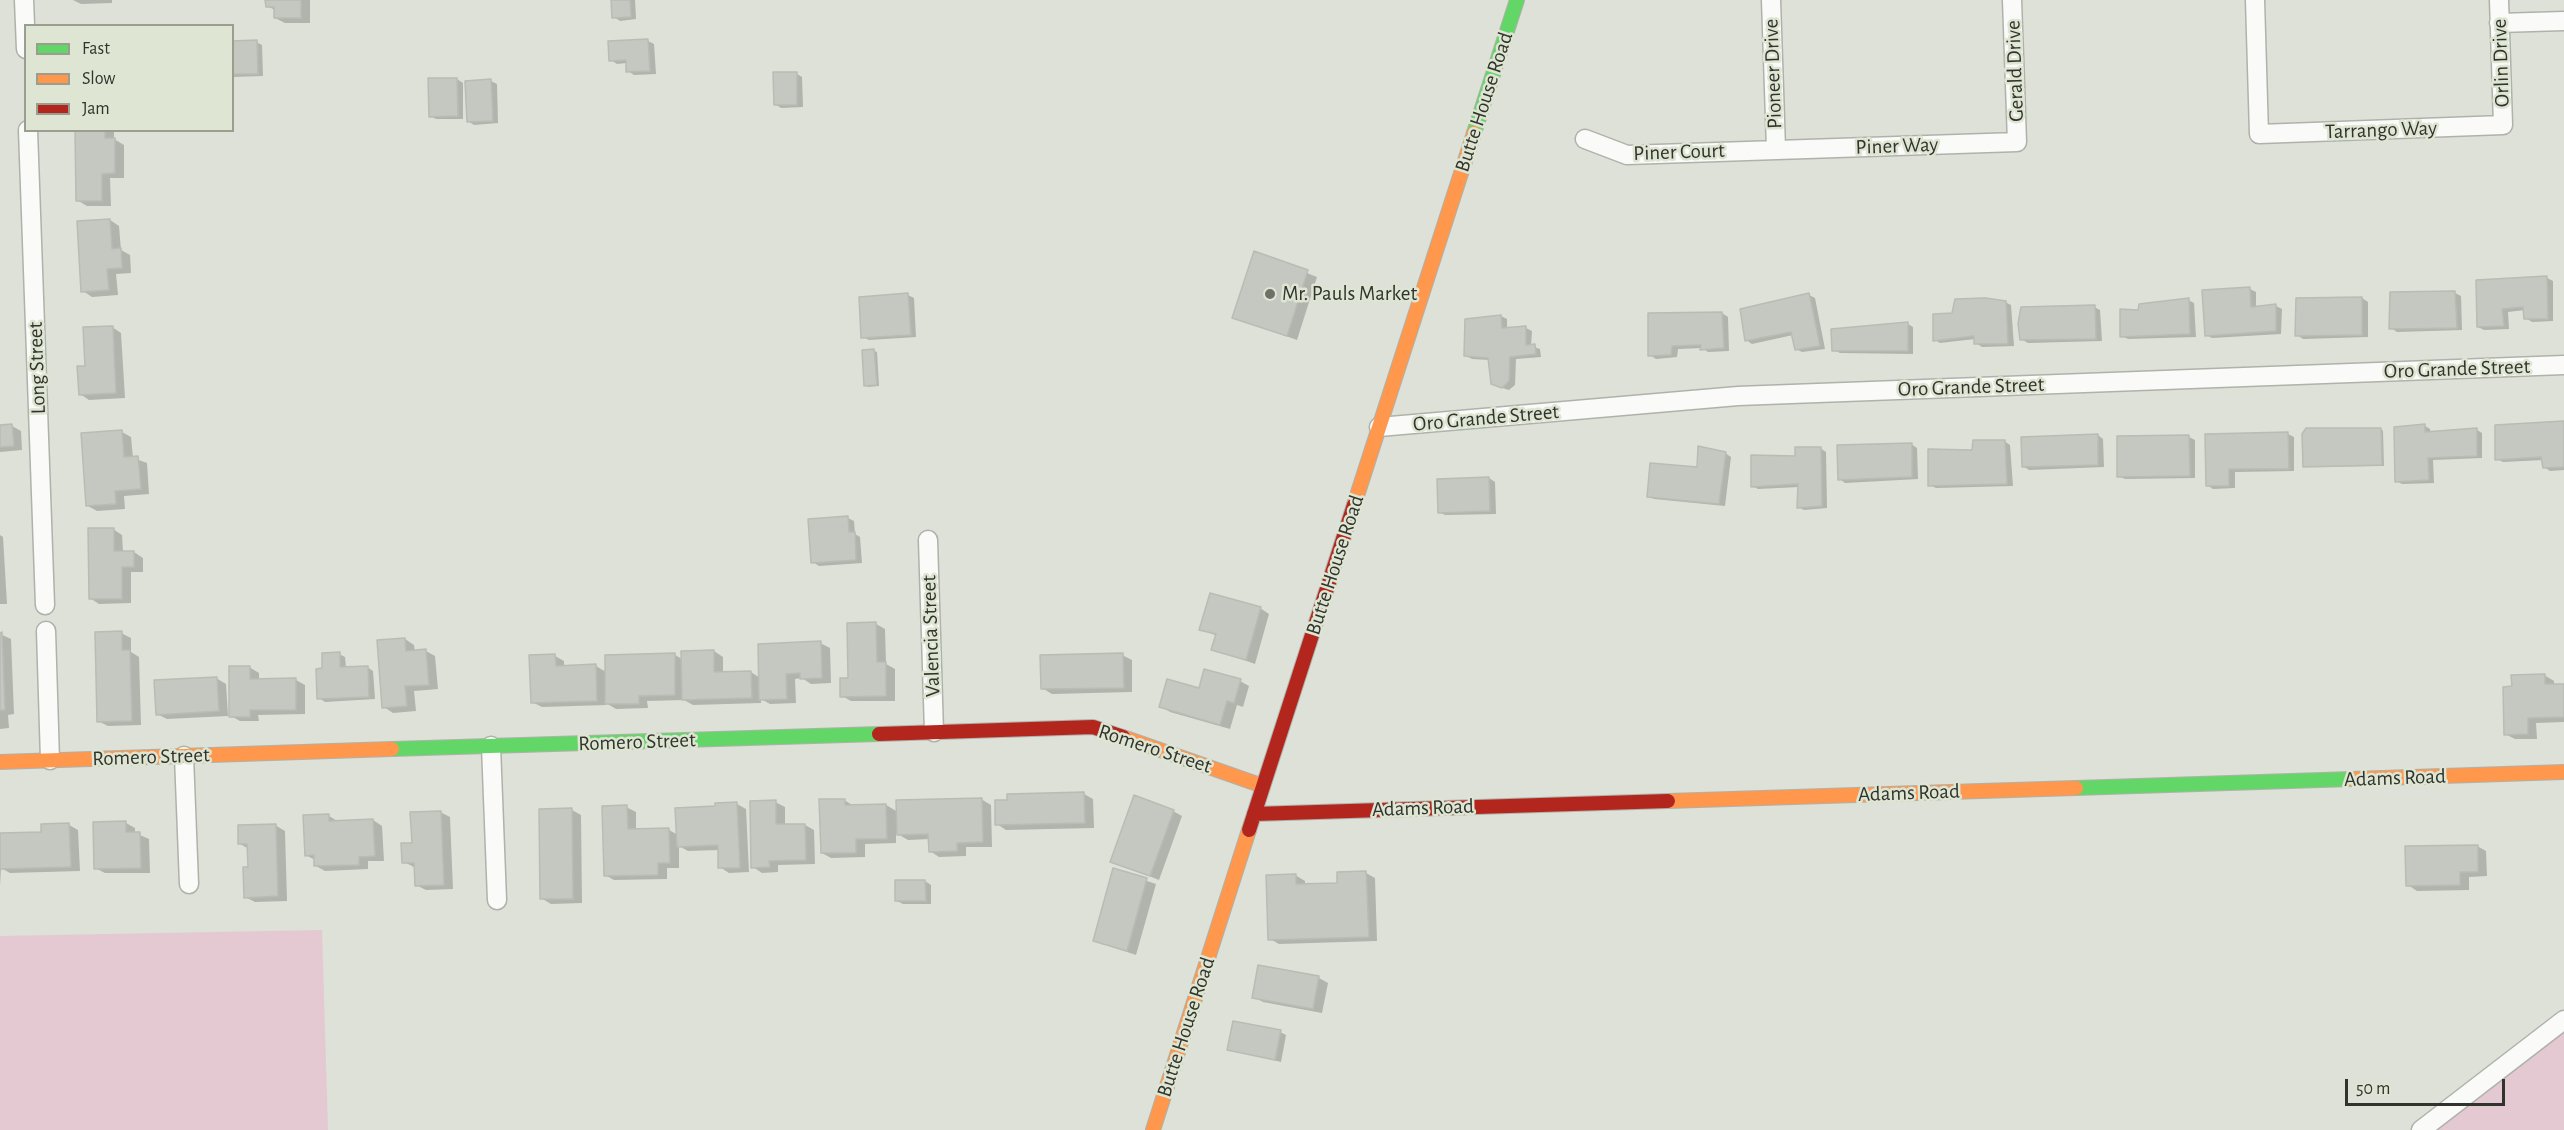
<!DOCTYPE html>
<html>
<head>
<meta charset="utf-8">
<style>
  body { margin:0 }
  #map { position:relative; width:2564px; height:1130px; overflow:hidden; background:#dde1d7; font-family:"Alegreya Sans",sans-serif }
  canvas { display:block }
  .legend { position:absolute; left:24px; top:24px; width:210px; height:108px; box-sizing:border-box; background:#dee5d3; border:2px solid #999e91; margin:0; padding:8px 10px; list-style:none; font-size:18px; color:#31342d }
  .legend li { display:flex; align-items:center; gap:12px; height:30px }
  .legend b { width:30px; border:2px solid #999e91 }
  .scale { position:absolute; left:2345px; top:1079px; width:160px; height:27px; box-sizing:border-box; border:3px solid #31342d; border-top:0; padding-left:8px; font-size:18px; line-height:21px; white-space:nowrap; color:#31342d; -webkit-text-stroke:4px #dee5d3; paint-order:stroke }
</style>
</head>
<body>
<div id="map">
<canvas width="2564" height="1130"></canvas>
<ul class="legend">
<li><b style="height:8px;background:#63d668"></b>Fast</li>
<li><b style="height:8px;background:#ff974d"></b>Slow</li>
<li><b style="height:8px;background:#b3261e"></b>Jam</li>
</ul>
<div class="scale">50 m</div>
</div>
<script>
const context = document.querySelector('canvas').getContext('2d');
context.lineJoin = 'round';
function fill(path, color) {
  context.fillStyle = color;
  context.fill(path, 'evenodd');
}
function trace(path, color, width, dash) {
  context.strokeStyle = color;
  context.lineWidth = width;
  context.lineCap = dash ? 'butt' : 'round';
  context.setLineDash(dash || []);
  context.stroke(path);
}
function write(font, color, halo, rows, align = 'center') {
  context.font = font + ' "Alegreya Sans",sans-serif';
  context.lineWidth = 5;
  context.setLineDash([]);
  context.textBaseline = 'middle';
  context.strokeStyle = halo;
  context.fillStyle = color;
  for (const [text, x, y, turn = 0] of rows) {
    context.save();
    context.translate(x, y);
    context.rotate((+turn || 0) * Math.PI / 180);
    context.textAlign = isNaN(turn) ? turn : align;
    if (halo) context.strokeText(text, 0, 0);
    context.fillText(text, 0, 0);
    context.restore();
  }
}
fill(new Path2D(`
  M322,930l6,200h-328v-194z
  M2564,1020v110h-143z`), '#e4c9d2');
fill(new Path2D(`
  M73,0h39v3l-31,1z
  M267,0h43v23h-25l-10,-5v-8l-8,-4z
  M613,0h22l1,19 -16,2 -6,-4z
  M648,41l6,3 2,30 -22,1 -6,-4 -1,-8 -10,1 -6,-4z
  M232,42h24l6,3 1,31 -31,1z
  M797,74l5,3 1,30 -22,1 -6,-4z
  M457,79l6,4v36h-27l-6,-3z
  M491,81l6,3 1,39 -24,2 -6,-4z
  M77,130h37v9l10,6v33h-14l1,28h-24l-10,-6z
  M110,220l9,6 2,24 9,5 1,18 -15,1 2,21 -26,2 -9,-6z
  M1255,253l62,24 -20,63 -64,-23z
  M2547,278l6,3v40l-21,1 -6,-4 -1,-8 -17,2 1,17 -25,1 -6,-3 -1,-46z
  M2250,289l6,3v16l20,-2 6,3 -1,25 -69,4 -6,-3z
  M2455,293l6,3 1,34 -65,2 -6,-4z
  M908,295l6,3 2,39 -47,3 -6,-3z
  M1809,295l6,3 10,51 -23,3 -6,-3 -3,-14 -41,9 -6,-4z
  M2362,298l6,4v35l-65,2 -6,-4v-36z
  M2188,300l6,3 2,34 -68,2 -6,-3 18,-24z
  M2005,302l6,3 3,41 -32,1 -6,-4 -1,-4 -35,4 -5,-3 18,-25z
  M2094,307l6,3 2,31 -74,2 -7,-4z
  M1722,313l6,4 1,34 -21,1 -6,-4 -24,1 -1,8 -21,2 -6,-4z
  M1501,316l6,3v10l19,-1 6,3 -1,15 9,3 1,8 -25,2 -1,26 -6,5 -10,-3 -9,-27 -18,-1 -6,-3z
  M1908,324l5,3v27l-73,-1 -6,-3z
  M112,327l9,6 4,65 -36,2 -9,-6 7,-26z
  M874,351l3,1 2,34 -11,1 -2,-2z
  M2564,422v48l-14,1 -6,-4 -1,-7 -40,2 -6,-3z
  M12,426l9,5 1,19 -22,2v-25z
  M2425,426l5,3 1,4 46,-3 5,3v25l-49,2 1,23 -32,1 -6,-3z
  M2381,429l2,2 1,35 -79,1z
  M122,432l9,5 2,21 14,5 2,31 -25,2 1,13 -28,2 -9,-5z
  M2288,434l6,3v34l-59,1v16l-22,1 -6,-4 -1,-50z
  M2098,435l5,4 1,28 -75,3 -6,-4z
  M2189,437l6,3v38l-70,1 -6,-3z
  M2004,441l6,4 3,41 -77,2 -6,-3 44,-34z
  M1911,444l6,4 1,31 -73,4 -5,-4z
  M1820,448l6,4 1,56 -23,2 -6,-3 1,-20 -41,2 -6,-3 45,-29z
  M1725,453l6,4 -6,49 -71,-7 -6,-3z
  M1489,478l6,4 1,32 -51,1 -6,-3z
  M848,518l6,3 1,13 5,3 2,26 -43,3 -6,-4z
  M113,529l9,6 1,17h11l9,6v14h-12v31l-32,1 -9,-6z
  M0,535l3,2 4,67h-7z
  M1260,608l9,6 -14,50 -42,-15 4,-13 -16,-7z
  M876,624l9,5 1,35 9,5v32h-44l-9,-5z
  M121,633l10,5v14l8,5 2,68 -33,1 -10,-5z
  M0,634l11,5 3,75 -6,1 1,13 -9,1z
  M405,639l9,6 1,7 11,-1 9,5 3,33 -24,2 2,20 -23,2 -9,-6z
  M820,643l10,5 1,35 -20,1 -9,-6 -7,1 1,24 -26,1 -9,-5v4l-68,2 -9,-5 -37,1 1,7 -32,1 -10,-6v2l-64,2 -10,-5 23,-46 9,5v6l32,-1 10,6 69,-17 7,4 32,-8 9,6v16l28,-1 9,6z
  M339,654l6,3 1,11 21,-1 6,4 2,28 -50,3 -6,-4 5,-28z
  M1122,655l10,5v32l-80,2 -10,-6z
  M249,667l10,6v7h37l9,5v29l-47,1 1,6h-19l-9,-5z
  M2544,675l10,6v5h10v36l-28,1 1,16h-22l-10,-5 8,-46z
  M216,678l10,6 2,32 -61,3 -10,-5z
  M1240,681l9,5 -6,21 -6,-2 -7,24 -60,-17 -9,-6 39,-16z
  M1084,794l9,5 1,29 -88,2 -9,-6z
  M981,799l10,6 1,42h-26v9l-27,1 -9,-6v-12l-22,1 -12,-7v10l-31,1v13l-34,1 -9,-5 22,-53 10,6 32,-1 12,7z
  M775,802l10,5v19l20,-1 9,5 1,34 -37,1v7l-16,1 -9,-6z
  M717,804h20l9,5 3,63 -20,1 -9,-6 -1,-17 -31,1 -9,-5v22h-12v11l-53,1 -9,-5 21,-68 10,5v19l33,-1 9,5 39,-27z
  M572,810l9,5 1,88 -31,1 -10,-6z
  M1173,811l9,5 -23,64 -47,-19z
  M440,812l10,5 3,72 -27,1 -10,-5v-17l-12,-6 9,-17z
  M329,816l10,6 34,-2 9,6 2,35h-16v8l-43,2 -9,-5 -1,-6 -9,-5z
  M126,823l9,5v5l14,6 1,34h-45l-10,-5z
  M43,825h26l9,5 2,41 -70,2 -9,-5 -1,18v-52l43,-1z
  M275,825l10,6 2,70 -32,1 -10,-5 4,-29v-19l-9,-5z
  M2477,846l9,5 1,25 -18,1v13l-52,1 -9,-6z
  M1114,870l42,14 -20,71 -42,-14z
  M1366,873l9,5 2,63 -98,3 -9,-5 25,-64 10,6v4l34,-1z
  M925,881l6,4v19h-28l-6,-3z
  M1319,978l9,5 -6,30 -59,-11 -9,-5z
  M1280,1032l6,3 -5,27 -52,-13z`), '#0003');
const building = new Path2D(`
  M265,0h36v18h-27v-11h-8z
  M611,0h19l1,17 -19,1z
  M648,39l2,32 -24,1v-12l-17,1 -1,-20z
  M257,40l1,34h-26v-33z
  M773,72h24v33h-23z
  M428,78h29l1,38 -29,1z
  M491,79l2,42 -26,1 -2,-41z
  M75,130h30v8h10v35l-13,1v27h-26z
  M110,219l2,30 9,-1 1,20 -15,1 2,21 -28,2 -4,-71z
  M1254,251l54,19 -21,66 -55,-18z
  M2547,276l1,43h-24l-1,-12 -21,2 2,17 -27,1 -1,-47z
  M2250,287l1,20 25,-3v27l-71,5 -3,-46z
  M2455,291l2,37 -68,1 1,-37z
  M908,293l3,42 -50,3 -2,-41z
  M1809,293l11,53 -25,4 -4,-18 -46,9 -5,-32z
  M2362,297v38l-67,1 1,-38z
  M1986,298l20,3 2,43h-34v-8l-41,5v-27l19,-1 3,-14z
  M2189,298l1,36 -70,3v-28l18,1 1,-6z
  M2095,305l1,34 -76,1 -2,-16 3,-17z
  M1722,312l2,36 -24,2 1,-5 -29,1 -1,9 -23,1v-43z
  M1501,315l1,13 24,-2v19l9,-1 1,10 -26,3 -1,24 -7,7 -11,-4 -3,-26 -24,-2 1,-37z
  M1908,322v29h-76l-1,-22z
  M113,326l3,67 -37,2 -2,-29h8l-2,-39z
  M874,349l3,36 -13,1 -2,-36z
  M2564,421v46l-21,1 -2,-11 -46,3v-35z
  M12,424l2,22 -14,1v-22z
  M2425,424v8l52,-4v28l-49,2 1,22 -34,2 -1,-55z
  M2306,428h75l1,37 -79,2 -1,-33z
  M122,430l2,27 14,-1 3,33 -26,2 1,13 -30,2 -5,-73z
  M2288,432l1,37h-60v17h-23l-1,-52z
  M2098,434v31l-76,2 -1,-30z
  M2189,435l1,41 -73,1v-41z
  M1973,440h32l2,44 -79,2v-37l44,1z
  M1912,443v34l-74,3 -1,-35z
  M1698,446l28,6 -7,52 -72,-7 3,-34 47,4z
  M1795,447h26l1,59 -25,2 1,-24 -47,3v-32l44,1z
  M1489,477l1,34 -52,2 -1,-34z
  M848,516l1,16h6l1,28 -45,3 -3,-44z
  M88,528h26v23h20v16h-12v32h-33z
  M1210,593l51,14 -15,53 -35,-10 5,-16 -17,-4z
  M876,622l1,40h9v34l-46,1v-19h8l-1,-55z
  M122,631v19h8l2,71 -35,1 -2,-90z
  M2,632l3,78h-5v-77z
  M405,638l1,13 20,-2 3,36 -24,1 2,20 -25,2 -5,-68z
  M821,641l1,37 -22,1v-6l-14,1 1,25 -28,1 -1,-56z
  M714,650v22l37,-1 1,27 -70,2 -1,-49z
  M340,652v15l28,-1 1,31 -52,2 -1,-30 6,-1v-15z
  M675,653v42l-36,1v8h-34v-49z
  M1123,653l1,35 -83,1 -1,-34z
  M555,654l1,12 40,-2 1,37 -66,2 -2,-48z
  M229,666h21v13l46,-1v32h-46v7h-21z
  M1204,669l37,10 -7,24 -7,-2 -7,24 -61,-18 8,-28 32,9z
  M2545,674v10h19v33l-36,1v16l-24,1 -1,-48 9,-1 -1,-11z
  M217,677l2,34 -63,4 -2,-35z
  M1084,792l1,31 -90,2v-25h12v-6z
  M1134,795l40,15 -24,66 -40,-14z
  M982,798l1,44 -26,1v8l-28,1 -1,-18 -31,1 -1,-35z
  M819,799h26v6l41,-1 1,35h-31v14h-35z
  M776,800v24h29l1,36 -37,1 1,6 -19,1 -1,-67z
  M737,802l3,66h-22v-23l-41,2 -2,-39 40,-2v-3z
  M627,805l1,24 41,-1 1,35h-12v12l-54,1 -2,-70z
  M572,808l1,91h-33l-1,-90z
  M441,811l3,74 -29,1 -1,-23h-12l-1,-20h11l-2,-31z
  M329,814v7l44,-2 2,37 -16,1v8l-45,1v-11l-9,1 -2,-41z
  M126,821v11h14l1,36 -47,1 -1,-47z
  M69,823l2,44 -71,2v-36l41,-1v-8z
  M276,824l2,72 -34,2 -1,-31h5l-1,-23h-9v-19z
  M2478,845v27h-18v13l-54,1 -1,-40z
  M1113,868l34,10 -20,73 -34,-10z
  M1366,871l3,66 -101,3 -2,-65 30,-1v10l41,-1v-11z
  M895,880h30l1,21h-31z
  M1258,965l61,11 -6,33 -61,-11z
  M1233,1021l48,9 -6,30 -48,-10z`);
fill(building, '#c5c8c1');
trace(building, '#b9bcb4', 1.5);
const street = new Path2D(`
  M24,0l2,49
  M1771,0l5,149
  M2255,0l4,134 244,-9 -4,-125
  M2499,23l65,-2
  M28,130l17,475
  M1585,139l42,16 390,-13 -5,-142
  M1379,427l359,-31 826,-31
  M928,540l6,192
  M46,631l4,129
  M491,746l6,154
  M184,756l5,128
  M2421,1130l143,-110`);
const fast = new Path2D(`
  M1474,133l43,-133
  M392,749l487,-15
  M2076,788l276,-9`);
const slow = new Path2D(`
  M1354,505l120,-372
  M1123,737l140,49
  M0,762l392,-13
  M2352,779l212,-7
  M1668,801l408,-13
  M1153,1130l96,-300`);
const jam = new Path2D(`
  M879,734l214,-7 30,10
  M1254,814l414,-13
  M1249,830l105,-325`);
trace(street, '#afb2aa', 21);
trace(fast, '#afb2aa', 16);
trace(slow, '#afb2aa', 16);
trace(jam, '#afb2aa', 16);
trace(street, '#fafaf9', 18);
trace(fast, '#63d668', 14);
trace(slow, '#ff974d', 14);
trace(jam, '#b3261e', 14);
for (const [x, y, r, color] of [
  [1270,294,6,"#6d7168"]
]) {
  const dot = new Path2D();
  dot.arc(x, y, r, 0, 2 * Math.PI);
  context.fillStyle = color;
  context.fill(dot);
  trace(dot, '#dee5d3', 2);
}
write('21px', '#31342d', '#dee5d3', [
  ["Orlin Drive",2501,63,-92],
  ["Gerald Drive",2015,71,-92],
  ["Pioneer Drive",1773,74,-92],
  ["Butte House Road",1484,102,-72],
  ["Tarrango Way",2381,130,-2],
  ["Piner Way",1897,146,-2],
  ["Piner Court",1679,152,-2],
  ["Long Street",37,368,-92],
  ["Oro Grande Street",2457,369,-2],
  ["Oro Grande Street",1971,387,-2],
  ["Oro Grande Street",1486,418,-5],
  ["Butte House Road",1335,565,-72],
  ["Valencia Street",931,636,-92],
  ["Romero Street",637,742,-2],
  ["Romero Street",1155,749,18],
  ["Romero Street",151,757,-2],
  ["Adams Road",2395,778,-2],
  ["Adams Road",1909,793,-2],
  ["Adams Road",1423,808,-2],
  ["Butte House Road",1186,1027,-72]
]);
write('21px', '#31342d', '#dee5d3', [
  ["Mr. Pauls Market",1282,294]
], 'left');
</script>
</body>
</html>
